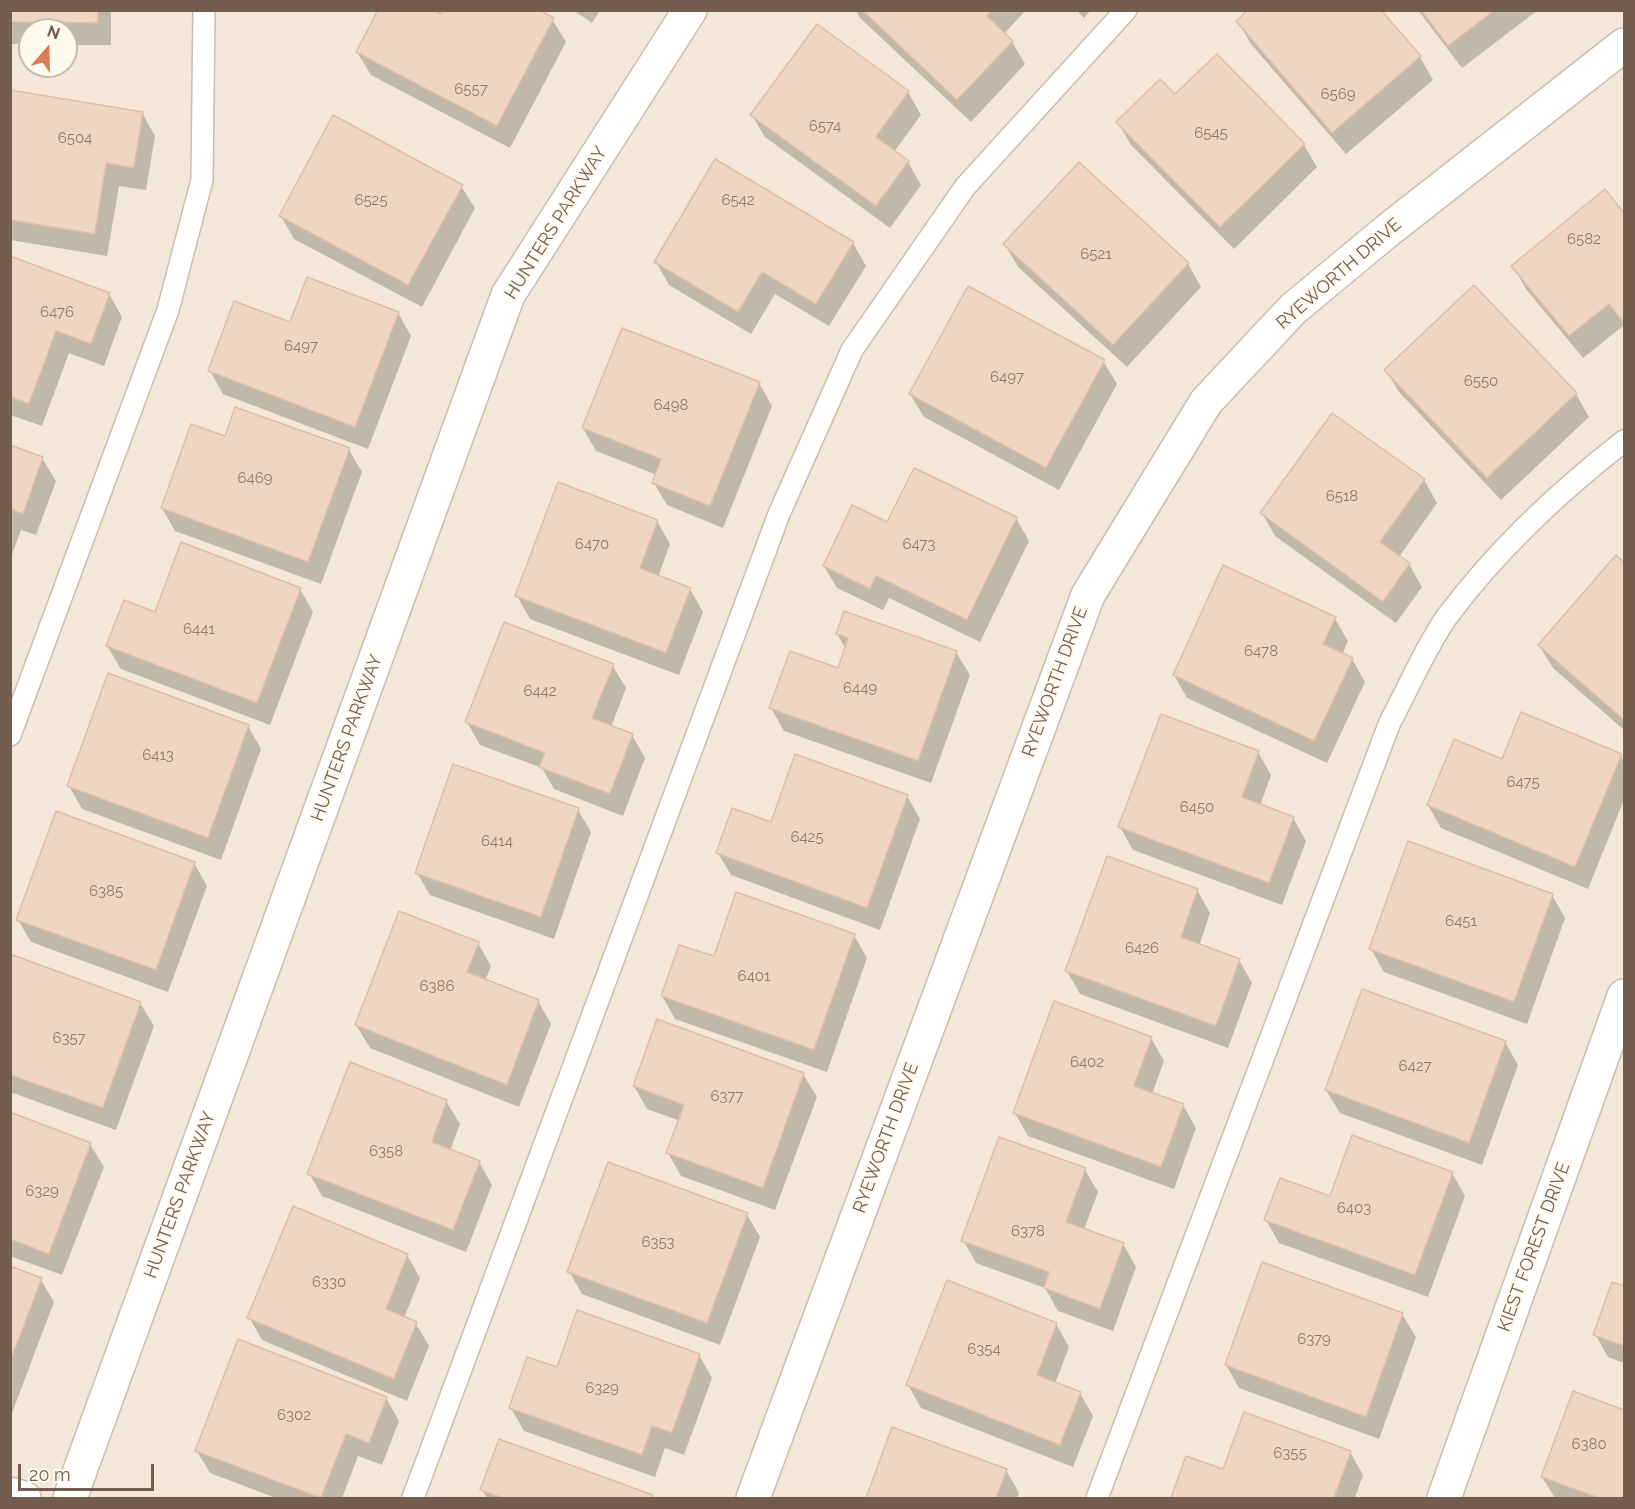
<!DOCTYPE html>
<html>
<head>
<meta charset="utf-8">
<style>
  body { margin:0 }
  #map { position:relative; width:1635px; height:1509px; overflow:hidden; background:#fbf5e9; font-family:Raleway,sans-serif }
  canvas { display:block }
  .frame { position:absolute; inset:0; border:12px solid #735d4e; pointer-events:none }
  .north { position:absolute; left:18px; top:18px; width:60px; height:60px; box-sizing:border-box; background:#fef9ef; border:2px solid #c6bbaf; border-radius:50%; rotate:20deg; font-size:16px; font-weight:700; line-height:24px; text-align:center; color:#735d4e }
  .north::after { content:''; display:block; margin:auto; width:21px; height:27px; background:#db7b58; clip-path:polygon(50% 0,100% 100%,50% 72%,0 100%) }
  .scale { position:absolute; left:18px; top:1464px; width:136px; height:27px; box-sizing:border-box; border:3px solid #735d4e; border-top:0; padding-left:8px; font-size:18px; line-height:21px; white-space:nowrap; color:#735d4e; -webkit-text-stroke:4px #fef9ef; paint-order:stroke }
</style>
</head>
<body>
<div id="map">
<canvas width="1635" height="1509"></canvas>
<div class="frame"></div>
<div class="north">N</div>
<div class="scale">20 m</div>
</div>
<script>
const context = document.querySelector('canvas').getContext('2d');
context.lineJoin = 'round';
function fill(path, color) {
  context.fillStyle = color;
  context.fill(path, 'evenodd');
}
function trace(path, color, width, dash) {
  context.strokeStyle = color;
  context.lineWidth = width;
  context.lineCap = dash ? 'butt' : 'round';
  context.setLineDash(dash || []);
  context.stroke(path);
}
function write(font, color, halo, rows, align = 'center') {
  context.font = font + ' Raleway,sans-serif';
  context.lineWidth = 4.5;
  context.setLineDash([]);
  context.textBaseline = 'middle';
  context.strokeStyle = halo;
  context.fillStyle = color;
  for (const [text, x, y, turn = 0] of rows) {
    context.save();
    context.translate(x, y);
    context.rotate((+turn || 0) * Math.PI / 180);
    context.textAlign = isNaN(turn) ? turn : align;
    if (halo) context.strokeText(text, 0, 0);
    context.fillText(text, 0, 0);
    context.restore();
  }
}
fill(new Path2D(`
  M11,11h1613v1487h-1613zM30,30h36v36h-36z`), '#f2e7d8');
fill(new Path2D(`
  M10,10h101v35h-45v-15h-36v14h-20z
  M573,10h27l-8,13z
  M856,10h170l-22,24 8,8 13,22 -54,58 -111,-104z
  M1076,10h15l-7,8z
  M1379,10l41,47 13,23 -87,74 -95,-110 -13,-22z
  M1418,10h120l-76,58z
  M552,19l14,23 -56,106 -139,-73 -14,-23z
  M817,26l91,66 13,23 -27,37 14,10 13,23 -31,43 -125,-91 -13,-22z
  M10,91l132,22 13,23 -9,54 -27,-4 -12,70 -97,-16z
  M1175,96l129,49 13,22 -83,82 -103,-104 -13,-23z
  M1079,164l109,100 13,23 -74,80 -109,-100 -13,-23z
  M461,186l14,22 -53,99 -128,-68 -13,-23z
  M1605,191l19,24v113l-1,-2 -40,32 -57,-69 -13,-23z
  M853,243l13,23 -37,60 -54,-32 -24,40 -82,-49 -13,-23z
  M10,258l99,36 13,23 -18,49 -35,-13 -27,73 -32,-11z
  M1474,287l102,107 13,23 -88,83 -102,-108 -13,-22z
  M398,313l13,23 -43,113 -145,-55 -13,-23 81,-47z
  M1103,361l14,23 -58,106 -135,-73 -14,-23z
  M759,383l13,23 -49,122 -56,-23 -13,-22 3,-8 -61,-24 -13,-23z
  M226,438l123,12 13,22 -41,112 -146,-53 -13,-23z
  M10,446l32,12 14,23 -20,54 -15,-5 -11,30z
  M1424,480l13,23 -38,54 10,7 13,23 -26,36 -121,-87 -13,-23z
  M1016,518l13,23 -49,101 -91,-44 -6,12 -46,-22 -13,-22 64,-42z
  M657,521l13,23 -12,33 32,12 13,23 -24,63 -149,-56 -13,-23z
  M1616,557l8,8v165l-71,-62 -14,-23z
  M300,589l13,23 -43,113 -149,-56 -14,-23z
  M1335,619l13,22 -6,14 10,4 13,23 -38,81 -140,-65 -13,-23z
  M837,634l119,18 14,23 -39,108 -147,-52 -13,-23 68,-38 7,-21z
  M612,665l14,23 -15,39 21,8 13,23 -22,58 -69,-27 -12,-21 -62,-23 -13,-23z
  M248,726l13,23 -40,111 -139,-51 -13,-23z
  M1258,752l13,23 -11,31 33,12 13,23 -24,64 -149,-55 -13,-23z
  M1621,756l3,6v38l-36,89 -147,-61 -13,-23 74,-44z
  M907,796l13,23 -40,111 -149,-55 -13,-22 54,-29z
  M578,810l13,22 -37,107 -124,-44 -13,-22z
  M194,863l13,23 -39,106 -137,-50 -13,-22z
  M1197,890l13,23 -11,33 40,14 13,23 -24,65 -148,-54 -13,-23z
  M1552,895l13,23 -38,106 -143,-52 -13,-23z
  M854,935l13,23 -40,114 -152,-53 -13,-23 52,-38z
  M478,943l13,23 -6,15 53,20 13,23 -32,83 -149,-59 -14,-23z
  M10,956l130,47 14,23 -38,104 -106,-38z
  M1151,1038l13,23 -12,33 31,11 13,23 -22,61 -146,-53 -13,-23z
  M1505,1042l13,23 -36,100 -142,-52 -14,-23z
  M803,1074l14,23 -42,113 -94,-34 -13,-23 12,-32 -33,-12 -13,-23z
  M446,1101l14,23 -10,27 29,11 13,23 -26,67 -144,-56 -13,-23z
  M10,1113l80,31 14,23 -42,108 -52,-19z
  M1085,1170l13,22 -14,38 39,14 13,23 -23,64 -55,-20 -13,-23 -69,-25 -13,-23z
  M1452,1173l13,23 -37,101 -149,-54 -13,-23 65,-22z
  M747,1215l13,22 -40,108 -138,-51 -13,-23z
  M407,1255l13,23 -16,40 12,6 13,22 -22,55 -145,-61 -13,-23z
  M10,1268l31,12 13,22 -42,111z
  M1613,1284l11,4v75l-16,-6 -13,-23z
  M1402,1314l14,23 -37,102 -140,-51 -13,-23z
  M1056,1324l13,23 -14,37 25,9 13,23 -20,51 -152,-59 -13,-23z
  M699,1355l13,23 -28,77 -19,-7 -10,29 -131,-46 -13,-23 46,-39z
  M1573,1393l51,19v86h-69l-13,-21z
  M386,1398l13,23 -17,44 -24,-9 -16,42h-66l-66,-25 -13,-22z
  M893,1429l113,41 13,23 -2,5h-150z
  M1350,1452l13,23 -8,23h-183l15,-40 37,13z
  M482,1490l170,6 1,2h-166z`), '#0003');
const building = new Path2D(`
  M10,10h88v13l-88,-1z
  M378,10h56l7,4 2,-4h96l15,8 -57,108 -141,-74z
  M862,10h130l-5,6 26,25 -56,59z
  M1248,10h133l40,46 -89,77 -96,-112z
  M1421,10h74l-47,36z
  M817,24l92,67 -33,46 33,24 -33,45 -126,-91z
  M1217,54l88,90 -85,83 -104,-105 44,-43 15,15z
  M10,90l133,22 -9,56 -28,-5 -11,71 -85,-14z
  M333,115l130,70 -55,100 -129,-69z
  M715,159l139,83 -38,62 -54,-32 -24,40 -84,-50z
  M1079,162l110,101 -76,82 -110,-101z
  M1605,189l19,24v110l-15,-19 -40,32 -58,-70z
  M10,256l100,37 -19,51 -35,-13 -27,73 -19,-7z
  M307,277l92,35 -44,115 -147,-56 26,-70 56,21z
  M1474,285l103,108 -90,85 -103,-108z
  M968,286l137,74 -59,108 -137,-74z
  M622,328l138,54 -50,124 -58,-23 9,-24 -79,-31z
  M235,407l115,41 -42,114 -147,-54 30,-84 34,12z
  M1332,413l93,66 -45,63 30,21 -27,39 -123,-89z
  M10,445l33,12 -20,57 -13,-5z
  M914,468l103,49 -50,103 -91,-44 -6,13 -47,-23 29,-61 35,17z
  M558,482l100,38 -18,48 51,20 -25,65 -151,-57z
  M181,542l120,46 -44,115 -151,-57 18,-46 31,12z
  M1616,555l8,8v157l-86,-75z
  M1223,565l113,52 -13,27 30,14 -39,83 -141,-66z
  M844,611l113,40 -39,110 -149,-53 21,-57 48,17 10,-30 -12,-4z
  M504,622l110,42 -22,54 41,16 -23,60 -71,-27 6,-14 -80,-31z
  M108,673l141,52 -41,113 -141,-52z
  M1521,712l101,42 -47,113 -148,-62 27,-66 48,20z
  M1161,714l98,37 -17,46 52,20 -25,66 -151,-56z
  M795,754l113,41 -41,113 -151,-55 16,-45 39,14z
  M453,764l126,44 -38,109 -126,-44z
  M56,811l139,51 -39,108 -140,-50z
  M1408,841l145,53 -39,108 -145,-53z
  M1107,856l91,33 -17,48 59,22 -24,67 -151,-55z
  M736,892l119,42 -41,116 -153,-54 18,-51 35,11z
  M399,911l80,31 -12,30 72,28 -32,85 -152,-60z
  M10,954l131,48 -38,106 -93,-33z
  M1362,989l144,52 -37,102 -144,-53z
  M1054,1001l98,36 -18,49 50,18 -23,63 -148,-54z
  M657,1019l147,54 -41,115 -97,-35 18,-48 -51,-19z
  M350,1062l97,38 -15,42 48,19 -27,69 -146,-56z
  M10,1112l81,31 -42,111 -39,-15z
  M1352,1135l101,37 -38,103 -151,-55 16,-42 50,18z
  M999,1137l87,31 -20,54 58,21 -24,66 -56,-21 5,-16 -88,-31z
  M608,1162l140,51 -41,110 -140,-51z
  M293,1206l115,48 -22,55 31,13 -23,57 -147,-61z
  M1262,1262l141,51 -37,104 -141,-52z
  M10,1266l32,12 -32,84z
  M947,1280l110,43 -20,52 44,17 -21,53 -154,-60z
  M1612,1282l12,4v60l-31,-11z
  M577,1310l123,44 -28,79 -20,-7 -10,29 -133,-47 18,-51 30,10z
  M238,1339l149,58 -18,46 -23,-9 -25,64 -126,-47z
  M1573,1391l51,19v88h-25l-58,-21z
  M1244,1412l107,39 -17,47h-163l15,-42 37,13z
  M892,1427l115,42 -11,29h-130z
  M499,1439l154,56 -1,3h-149l-23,-8z`);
fill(building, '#eed6c2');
trace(building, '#dfbea4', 1.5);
const service = new Path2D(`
  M10,735l158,-425 34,-130 2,-170
  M413,1498l366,-984 73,-164 113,-163 161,-177
  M1097,1498l293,-776c18,-33 38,-80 59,-108 49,-65 112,-124 175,-173`);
const minor = new Path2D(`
  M753,1498l335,-903 118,-193 87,-93 94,-78 237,-186
  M1444,1498l180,-502`);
const tertiary = new Path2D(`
  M10,1494l14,4
  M70,1498l438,-1203 182,-285`);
trace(service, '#ccbdaf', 24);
trace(minor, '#ccbdaf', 36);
trace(tertiary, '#ccbdaf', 36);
trace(service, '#fff', 21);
trace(minor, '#fff', 33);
trace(tertiary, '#fff', 33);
write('15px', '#927b6b', null, [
  ["6557",471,89],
  ["6569",1338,94],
  ["6574",825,126],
  ["6545",1211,133],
  ["6504",75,138],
  ["6525",371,200],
  ["6542",738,200],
  ["6582",1584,239],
  ["6521",1096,254],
  ["6476",57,312],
  ["6497",301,346],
  ["6497",1007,377],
  ["6550",1481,381],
  ["6498",671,405],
  ["6469",255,478],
  ["6518",1342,496],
  ["6470",592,544],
  ["6473",919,544],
  ["6441",199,629],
  ["6478",1261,651],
  ["6449",860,688],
  ["6442",540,691],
  ["6413",158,755],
  ["6475",1523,782],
  ["6450",1197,807],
  ["6425",807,837],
  ["6414",497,841],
  ["6385",106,891],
  ["6451",1461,921],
  ["6426",1142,948],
  ["6401",754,976],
  ["6386",437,986],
  ["6357",69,1038],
  ["6402",1087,1062],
  ["6427",1415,1066],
  ["6377",727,1096],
  ["6358",386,1151],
  ["6329",42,1191],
  ["6403",1354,1208],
  ["6378",1028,1231],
  ["6353",658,1242],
  ["6330",329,1282],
  ["6379",1314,1339],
  ["6354",984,1349],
  ["6329",602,1388],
  ["6302",294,1415],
  ["6380",1589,1444],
  ["6355",1290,1453]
]);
write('18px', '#735d4e', '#fef9ef', [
  ["HUNTERS PARKWAY",556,223,-58],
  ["RYEWORTH DRIVE",1339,274,-41],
  ["RYEWORTH DRIVE",1055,682,-70],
  ["HUNTERS PARKWAY",347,738,-70],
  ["RYEWORTH DRIVE",886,1138,-70],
  ["HUNTERS PARKWAY",180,1195,-70],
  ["KIEST FOREST DRIVE",1534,1247,-70]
]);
</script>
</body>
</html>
